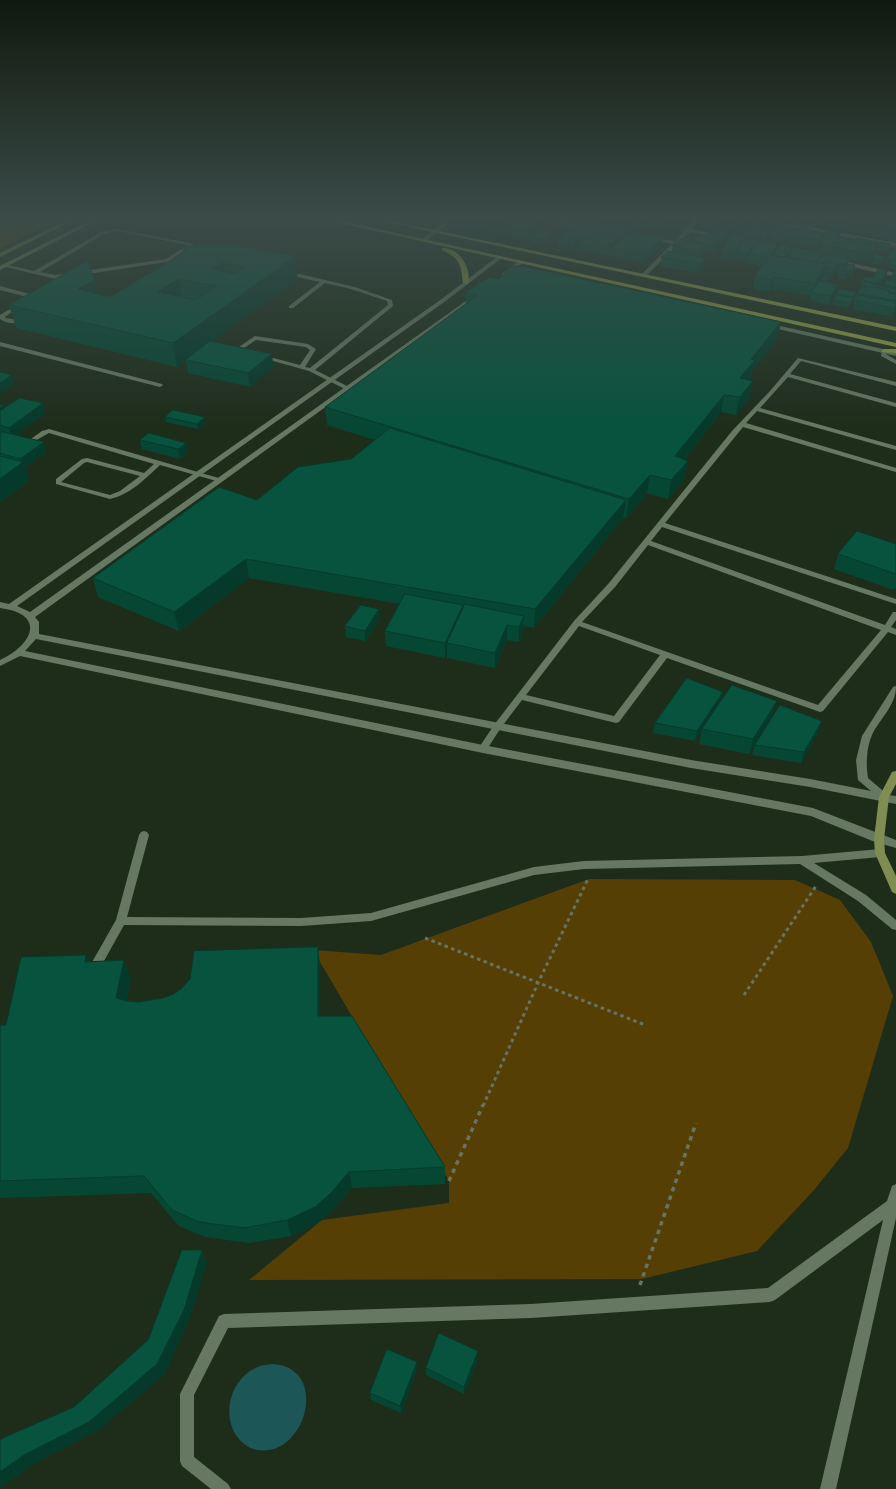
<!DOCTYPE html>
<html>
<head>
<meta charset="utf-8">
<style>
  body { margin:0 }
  canvas { display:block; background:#1e2d1a }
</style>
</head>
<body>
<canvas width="896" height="1489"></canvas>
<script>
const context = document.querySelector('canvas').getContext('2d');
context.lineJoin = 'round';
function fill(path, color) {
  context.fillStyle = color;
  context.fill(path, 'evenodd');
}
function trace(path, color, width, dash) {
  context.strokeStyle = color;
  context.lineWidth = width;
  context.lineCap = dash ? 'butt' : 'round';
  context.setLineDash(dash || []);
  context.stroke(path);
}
fill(new Path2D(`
  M0,219h59l-59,30z
  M589,879l206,1 45,20 31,42 22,54 -45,152 -34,42 -57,61 -115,28 -393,1 73,-60 127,-17v-22l-136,-231 68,5z`), '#553f04');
fill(new Path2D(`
  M272,1364c4,0 8,1 12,2 43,15 18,91 -26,84 -7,-1 -14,-5 -19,-11 -19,-23 -9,-62 21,-73 3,-1 8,-1 12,-2z`), '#1d5656');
trace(new Path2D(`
  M425,938l220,87
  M744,995l72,-109
  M483,1106l55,-123 50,-104`), '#677464', 3, [3.5, 3.5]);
trace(new Path2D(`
  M449,1181l34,-76
  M640,1285l56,-162`), '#677464', 3.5, [4.5, 4.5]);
fill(new Path2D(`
  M117,229l77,15 -21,14 11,-2 2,1v2l-130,20 -55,-13 3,-2 30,7 69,-40zM117,231l71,14 -22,14 -110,16 -16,-3 66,-39z
  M287,271l68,16 37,13 1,6 -78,64 34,17v2h-4l-36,-18 -50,-14 3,-2 38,10 10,-15 -4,-3 -50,-7 -15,10 4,2v2l-9,-2v-3l19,-13 53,8 8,5 -11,18 5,1 78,-63 -1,-4 -36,-12 -26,-6 -32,25h-4v-2l31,-24 -35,-8v-2z
  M0,286l41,11 1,1 -3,2 -39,-10z
  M23,307l11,4v5c-9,8 -24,10 -34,3v-4l8,-5zM23,311l6,2v2l-11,5 -13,-2v-1l7,-5z
  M0,342l162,42 1,1 -3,2 -160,-41z
  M882,350h4v4l10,6v4l-15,-8z
  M798,358l98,24v4l-95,-25 -11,13 106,29v4l-108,-30 -28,31 136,38v4l-139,-39 -11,12 150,45v4l-153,-45 -78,96 231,76v5l-234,-77 -11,14 234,84 8,-13h3v8l-5,7 5,2v6l-8,-3 -65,79 -3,1 -153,-54 -48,64 -3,1 -94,-23 -22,29 -14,22h-6l-2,-2 16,-24 80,-104 35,-38 123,-152 38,-40zM648,545l233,85 -63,75 -236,-83 33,-35zM579,626l81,29 -46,61 -88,-21z
  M49,429l173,50 1,1 -3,2 -60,-17c-15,14 -29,29 -50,34l-54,-15v-5l26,-20 5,-1 57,15 10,-9 -105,-31 -16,9 -5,-1 14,-10zM87,462l53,14 -20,15 -10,4 -49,-13 23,-19z
  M144,831l3,1 2,3 -22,82 174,1 70,-5 163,-46 50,-6 218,-5 78,-7 3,1 2,3 -2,3 -3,1 -66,6 52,32 30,25v10l-4,-1 -34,-28 -58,-37 -216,5 -50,6 -163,46 -70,5 -177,-1 -25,45 -4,2 -4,-2 -1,-3 1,-3 25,-44 23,-85 2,-3z
  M896,1184v34l-60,271h-16l63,-269 -108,80 -5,2 -239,16 -303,10 -34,67v62l34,27 3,5h-20l-29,-23 -2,-5v-67l39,-78 5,-2 307,-10 237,-16 119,-87 5,-15z`), '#667861');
fill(new Path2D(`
  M448,219h6l-28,22h-4v-2z
  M538,219h11l39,8 -3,2z
  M694,219h6l-8,10 81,18 -3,2 -80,-17 -44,44h-4v-2l30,-30 -24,-5v-2l27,4z
  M756,219h11l129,24v4z
  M498,256l5,1 -56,43 -430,306 13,6 447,-319 2,1v2l-444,321 4,5v12l652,126 119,19 61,12 -13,-11 -2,-20 6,-24 31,-49 3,-1c0,20 -16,32 -24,49 -6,14 -6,29 -4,43l20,17 8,1v8l-86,-17 -119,-19 -655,-129 -11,12 458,94 330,63 83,32v8l-21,-6 -64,-26 -328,-63 -463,-97 -20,10v-6c33,-15 47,-46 0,-52v-6l9,2 434,-306z
  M519,261l5,1 -18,14h-4v-2z
  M842,261l54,12v4l-56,-13 -1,-1z
  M767,323l129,29v4l-131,-30 -1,-1z`), '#667861');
fill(new Path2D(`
  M69,219h7l-76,38v-4z
  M93,219h7l-100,51v-4z
  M896,771v13l-7,13 -5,42 1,14 11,23v18l-4,-2 -17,-39 -1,-14 5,-42 13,-25z`), '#7f8d52');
fill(new Path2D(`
  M322,219h10l564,124v4z
  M372,219h10l514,108v4z
  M442,248c18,-1 30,21 26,36l-5,-1c-2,-19 -3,-24 -21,-33z
  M884,349h12v4l-14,-1v-2z`), '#97a243');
fill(new Path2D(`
  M423,219h20l-4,3z
  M448,219h97l-1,2 -19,17 -25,-4v-1h-1l-51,-9z
  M584,219h13l-1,1z
  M598,219h6l-2,3 9,1 1,-3 20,1 16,-1v3l11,-2v-2h31v4l-5,6 -6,-1 -3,4 -29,-4v-4l-7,6 -10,-2 -1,6 33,12 -19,17 -32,-7v-1l-1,1 -33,-7v-3l-3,2 -16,-3v-8l36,-14 4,-2z
  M723,219h31l-1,5 -7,9 -26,-4 1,-4 -4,4 12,2 -1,8 -14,15 -10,-2 -4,5 4,9 -6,7 -38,-7 2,-9 10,-5 1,-7 9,-5h11l13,-4 6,-6 -16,-3v-4l26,-3z
  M778,219h19l-1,2z
  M798,219h19l-4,6 -16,-3z
  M823,219h42l-7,14 -20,-3 1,-7 -3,6 -15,-2z
  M865,219h23l-1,3 9,-3v22l-15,-2 1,-5 -1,2 -21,-3 2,-8z
  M766,222l-1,4h11l17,-3 -3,10 23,-1 9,2 -1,8 -4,6 -30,-5 1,-6 -2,6 -15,-2 1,-8 2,-4 -4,7h-2l-2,6 12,7 40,3 2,-8 19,-5 15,2 37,3 -1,4 -3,4 -11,-2 -5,11 -11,-2 -1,2 -36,-8v3l25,8 7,1 -3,11 -3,-1 -1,2 -2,3 -9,-2 1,-5 1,-1h-2l-4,5 -9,-2v2h6l-2,5 8,10 -7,13 -19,-4 1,-5 -39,-7 -3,3 -16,-3 2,-13 8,-10 -16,-3 2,-7 -2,3 -11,-1v-1l-2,3 -13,-2 1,-8 23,-15 -2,8 12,2 -4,7 9,-11h-1l3,-10 -6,9 -10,-2v-4z
  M553,232v4l-9,8 -12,-3v-4z
  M896,246v62l-1,3 -3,6 -40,-8 5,-16 5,-6 1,-2h-2l1,-5 11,-2 14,-4 -6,10 -4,-1 -1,2h3l-1,3 6,-2v-1l6,-4 2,-5 3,-7 -7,-1 1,-5h-4l1,-4 7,-8z
  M182,247l116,32 -86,62 60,13 1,13 -23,20 -62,-14 -2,-12 -9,6 -161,-39 -7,-23 89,-11 12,3 73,-44z
  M885,256l-3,9 -10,-1 1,-5z
  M498,279l283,43 -4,17 -24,31 -2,7 -2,3v19l-13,16 -15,-3 -37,48 4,1 -4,18 -16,20 -21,-6 -21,25 -2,-1 -1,1 -89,110 -10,-2 -1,5 -4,11 -12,-2 -12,28 -48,-10v-3l-2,3 -59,-12 -1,-15 15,-27 -151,-26 -70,53 -81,-34 -5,-19 164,-78 94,-41 24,-19 -48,-15 -2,-18 141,-103v-12z
  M837,294l18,3 -7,11 -16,-3 1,-5z
  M43,403l2,10 -30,22 31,17 -21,16 4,13 -29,21v-97h4l1,3z
  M165,417l41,5 -8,7 -32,-7z
  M140,440l46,3 2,9 -8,7 -38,-10z
  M896,544v43l-2,3 -60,-21 4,-15z
  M380,619l-15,22 -19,-4 -1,-11z
  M723,692l-2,9 51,15 -23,38 -50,-10 3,-14 -7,11 -42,-8 2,-10z
  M822,721l-3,10 -18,32 -49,-8 3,-10z
  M86,955l3,7 42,17 -5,22 13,1 24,-4 157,-32v50l125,151v17l-93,4 -18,21 -16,14 -27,13 -42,7 -44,-6 -26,-11 -28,-33 -151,5v-173h6z
  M478,1358l-14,36 -38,-19v-7z
  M417,1369l-16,44 -30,-13 -1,-7z`), '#064734');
fill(new Path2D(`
  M439,219h4l-4,3z
  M503,219h13l-16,7v7h-1v-11z
  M539,219h6l-1,2 -19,17 1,-8z
  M630,219h2v2l-5,5v-4z
  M688,219h2v4l-5,6 1,-8z
  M752,219h2l-1,5 -7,9 2,-8z
  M814,219h3l-4,6z
  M839,219h2l-5,10 2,-8z
  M863,219h2l-7,14 2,-8z
  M888,219l-1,5 -4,6 -2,6 2,-8z
  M648,220v4l-8,6 1,-4z
  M722,221l-1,4 -5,6v-4z
  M766,222l-1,4 -9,14 1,-4z
  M776,223l-1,4 -5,9v-4z
  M793,223l-2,8 -2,4 -3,8 1,-8z
  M679,225v4l-3,3v-4z
  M630,227l-1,12 -17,9 -1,7 -1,1 1,-12z
  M729,231l-1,8 -14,15 2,-8z
  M553,232v4l-9,8v-4z
  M822,234l-1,8 -4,6 2,-8z
  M745,235l-2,8 -7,10v4l-2,3 1,-8z
  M578,238l-1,8 -3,2 1,-8z
  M663,238l-1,8 -19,17 1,-8z
  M756,241l-1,4 -5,9h-1l-2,5v-4z
  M779,244l-2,8 -9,6z
  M705,245l-1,8 -6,6 1,-8z
  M877,245l-2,8 -4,8 2,-9z
  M794,247l-2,8 -9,5z
  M296,256l2,23 -111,81h-1v1l-9,6 -4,-24z
  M705,258l-1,8 -6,7 2,-9z
  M849,259l-2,9 -4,2 2,-6z
  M223,263l3,22 -13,-16z
  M839,263l-2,9 -4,5 2,-9z
  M827,264l-3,13 -11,16 2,-9z
  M888,270l-1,4 -6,10 1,-4z
  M849,273l-1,4 -2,3 1,-5z
  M774,277l-2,12 -3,3 3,-12z
  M179,279l3,22 -24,-9z
  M95,280l5,22 -22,-13z
  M838,284l-2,8 -7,13 2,-9z
  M853,298l-1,5 -4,5z
  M896,301v7l-1,3 -3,6z
  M781,322l-4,17 -24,31 -2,7 -14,18 3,-17 11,-19z
  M272,354l1,13 -23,20 -2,-14z
  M12,375l3,9 -15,10v-11z
  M753,381l-4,18 -13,16 4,-18z
  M724,395l-3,17 -49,63 3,-19z
  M43,403l2,10 -33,24 -3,-9z
  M4,405l1,5 -5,4v-6z
  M205,417l1,5 -8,7 -1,-5z
  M44,442l2,10 -21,16 4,13 -29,21v-23l22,-16 -2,-4z
  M186,443l2,9 -8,7 -2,-10z
  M688,461l-4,18 -16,20 3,-19z
  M650,475l-3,18 -21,25 3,-19z
  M626,500l-3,18 -89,110 1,-19z
  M246,559l3,19 -70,53 -5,-19z
  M463,605v15l-16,23v12l-2,3v-15z
  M379,609l1,10 -15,22v-10z
  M524,616l-1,15 -4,11v-15z
  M507,625v15l-12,28v-15z
  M723,692l-2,10 -19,27v1l-7,11 2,-10z
  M777,701l-5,15 -23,38 4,-15z
  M822,721l-3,10 -18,32 3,-11z
  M318,947l2,19v69l-2,-19z
  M86,955l8,19 -9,-12z
  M124,960l7,19 -8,37 -7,-18z
  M349,1172l3,16 -18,21 -16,14 -27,13 -4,-16z
  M202,1250l5,12 -18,59 -25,54 -67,56 -63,33 -34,24v-16l157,-108z
  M478,1351v7l-14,36v-7z
  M417,1362v7l-16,44 -1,-7z`), '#053a2b');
const building = new Path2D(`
  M484,219h19l-4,3z
  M508,219h31l-13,11 -26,-4z
  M613,219h17l-3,3 -15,-2z
  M634,219h11l3,1 -7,6 -12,-3z
  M676,219h12l-2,2z
  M700,219h14l8,1 -6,7 -20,-4z
  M723,219h29l-4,6 -26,-4z
  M823,219h16l-1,2z
  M841,219h22l-3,6 -20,-3z
  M865,219h23l-5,9 -21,-3z
  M889,219h7v13l-13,-2z
  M578,220l16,3 -19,17 -17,-3z
  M651,220l28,5 -3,3 -29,-4z
  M597,221l33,6 -19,17 -33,-7z
  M755,221l11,1 -9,14 -11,-2z
  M778,221l15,2 -6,12 -15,-2z
  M768,222l8,1 -6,9 -8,-1z
  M803,225l11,1 -3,6 11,2 -3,6 -30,-5 4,-6 6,1z
  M714,228l15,3 -13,15 -24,-5 7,-6 7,1z
  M541,230l12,2 -9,8 -12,-3z
  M828,230l13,2 -4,6 40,7 -4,7 -11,-1 -1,1 -41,-8z
  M633,231l30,7 -19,17 -32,-7z
  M763,232l6,1 -2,5 -7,-1z
  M732,233l13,2 -10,17 -13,-2z
  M683,238l10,2 -1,2 -10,-2z
  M856,238l35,6 -3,4 -12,-2 1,-1 -23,-4z
  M679,239l26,6 -6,6 -26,-6z
  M745,240l11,1 -9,14 -11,-2z
  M760,241l19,3 -11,14 -19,-4z
  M223,243l73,13 -123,87 -164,-38 78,-44 8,19 -17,9 32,8 78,-47 -6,-3zM223,263l22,4 -9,7 -23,-5zM179,279l37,7 -20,14 -38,-8z
  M782,244l12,3 -8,10 -13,-2z
  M896,246v5l-3,-1z
  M795,247l28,6 -7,9 -29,-5z
  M668,251l37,7 -5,6 -38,-7z
  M892,251l4,1v13l-7,-1 1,-4h4l-8,-1 1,-4h3z
  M824,254l25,5 -4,5 -6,-1 -4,5 -9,-1 1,-3 -11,-2z
  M875,254l10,2 -2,5 -10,-2z
  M771,255l56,9 -12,20 -41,-7 -2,3 -17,-4z
  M848,264l7,1 -2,6 -10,-1z
  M513,266h8l260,56 -30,37 4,1 -15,18 13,3 -13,16 -16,-2 -49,61 13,5 -17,19 -21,-5 -21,24 -304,-92 153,-112 -12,-3 23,-15 9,2z
  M879,268l9,2 -6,10 -4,-1 -2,4 -14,-3 2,-3 9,1z
  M896,268v8h-4z
  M840,271l9,2 -2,2 -9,-2z
  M825,275l5,2 -3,4 -6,-1z
  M886,280l10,2v5l-12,-2z
  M819,281l19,3 -7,12 -19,-3z
  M866,282l13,3 -3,3 -13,-3z
  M867,286l22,4 -1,3 8,1v7l-39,-8 4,-6 4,1z
  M880,286l16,3v5l-5,-1v-1h-2v-2l-11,-2z
  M840,289l16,3 -2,5 -17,-3z
  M837,295l16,3 -3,6 -17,-4z
  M858,295l38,7v3l-2,3 -40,-8z
  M210,341l62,13 -24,19 -62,-13z
  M0,372l12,3 -12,8z
  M20,398l23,5 -34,25 -9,-3v-14z
  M0,405h4l-4,3z
  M173,410l32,7 -8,7 -32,-7z
  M390,428l236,72 -91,109 -289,-50 -72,53 -81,-34 126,-91 38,13 41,-33 53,-8z
  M4,432l40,10 -24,17 -20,-6v-19z
  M149,433l37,10 -8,6 -38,-9z
  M0,456l23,6 -23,17z
  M857,531l39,13v30l-58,-20z
  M405,594l58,11 -18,38 -60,-12z
  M465,604l59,12 -5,11 -12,-2 -12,28 -48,-10z
  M361,605l18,4 -14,22 -20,-5z
  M687,678l36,14 -26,39 -42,-8z
  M732,685l45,16 -24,38 -51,-10z
  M780,705l42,16 -18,31 -49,-7z
  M318,947v69h34l93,151 -96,5 -18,21 -16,14 -28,13 -43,8 -45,-6 -27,-12 -28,-34 -144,5v-156h6l15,-68 65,-2 -1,7 39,-2 -8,38 11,3 12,1 24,-4 11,-4 8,-6 8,-9 4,-28z
  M182,1250h20l-18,60 -27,54 -68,58 -65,33 -24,17v-32l5,-3 69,-30 74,-67z
  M439,1333l39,18 -14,36 -38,-19z
  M387,1349l30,13 -17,44 -30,-13z`);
fill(building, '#07533d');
trace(building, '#053a2b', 1);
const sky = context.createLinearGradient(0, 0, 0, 427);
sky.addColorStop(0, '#10190e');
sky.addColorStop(0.51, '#3b4c49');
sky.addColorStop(1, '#3b4c4900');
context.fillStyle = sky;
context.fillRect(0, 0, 896, 427);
</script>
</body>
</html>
